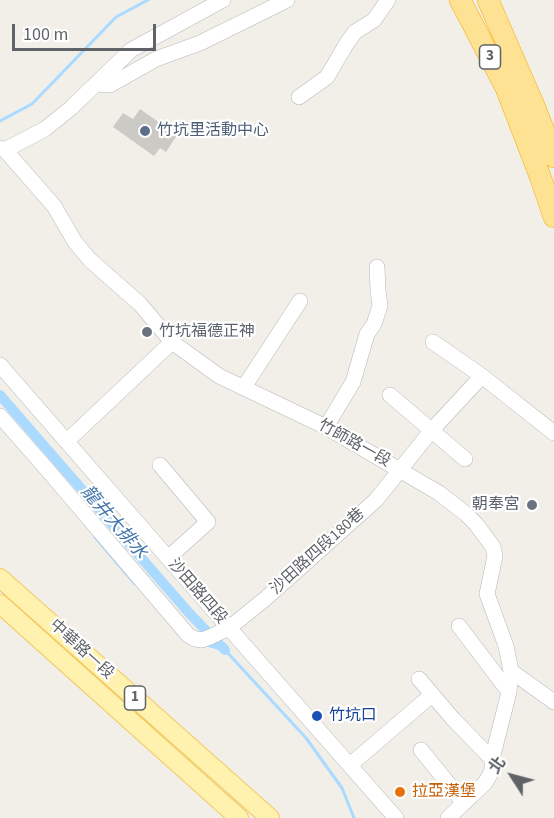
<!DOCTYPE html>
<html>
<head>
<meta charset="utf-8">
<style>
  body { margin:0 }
  #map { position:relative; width:554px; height:818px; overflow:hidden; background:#f1efe8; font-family:"Source Sans 3","Noto Sans TC",sans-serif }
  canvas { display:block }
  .north { position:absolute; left:482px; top:746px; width:60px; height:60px; -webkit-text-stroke:4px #fff; paint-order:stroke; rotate:306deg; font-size:16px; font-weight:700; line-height:24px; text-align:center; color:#5f6368 }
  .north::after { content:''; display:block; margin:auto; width:21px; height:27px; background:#5f6368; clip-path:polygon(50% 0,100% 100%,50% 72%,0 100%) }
  .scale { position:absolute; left:12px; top:24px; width:144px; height:27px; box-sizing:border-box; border:3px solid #5f6368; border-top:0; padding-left:8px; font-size:18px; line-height:21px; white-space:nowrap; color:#5f6368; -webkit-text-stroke:4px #fff; paint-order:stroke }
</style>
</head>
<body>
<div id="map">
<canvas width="554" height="818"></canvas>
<div class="north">北</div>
<div class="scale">100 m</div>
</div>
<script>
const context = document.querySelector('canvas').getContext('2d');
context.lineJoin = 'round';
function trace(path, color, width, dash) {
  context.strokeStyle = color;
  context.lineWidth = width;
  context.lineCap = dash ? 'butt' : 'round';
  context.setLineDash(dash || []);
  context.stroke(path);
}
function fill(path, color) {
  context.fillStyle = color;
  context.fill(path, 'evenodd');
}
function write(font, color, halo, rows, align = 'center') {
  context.font = font + ' "Source Sans 3","Noto Sans TC",sans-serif';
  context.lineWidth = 4.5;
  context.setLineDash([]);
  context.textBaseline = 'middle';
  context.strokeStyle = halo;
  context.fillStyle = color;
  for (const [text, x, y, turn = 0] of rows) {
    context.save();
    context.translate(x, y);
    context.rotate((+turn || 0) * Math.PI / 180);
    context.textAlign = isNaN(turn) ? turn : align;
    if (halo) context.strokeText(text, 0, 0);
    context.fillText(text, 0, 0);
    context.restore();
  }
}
trace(new Path2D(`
  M0,121l32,-17 84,-87 32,-17
  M95,537l40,47
  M207,645l18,5 81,88 36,50 12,30`), '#aadaff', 3);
trace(new Path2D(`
  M0,395l190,219 35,36`), '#aadaff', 10);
fill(new Path2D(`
  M140,109l37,26 -11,17 -6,-4 -6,8 -41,-29 10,-14 10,6z`), '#cccac5');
const minor = new Path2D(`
  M96,84l14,1 46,-26 44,-16 87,-43
  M299,97l28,-20 20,-34 8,-11 19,-12 14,-20
  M0,148l5,2 49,56 21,36 15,18 50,44 32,38 47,34 107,51 113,66 27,21 10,10 17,23 2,9 -8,38 19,52 5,25 -2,21 -17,67v12l-7,12 -37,35
  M5,150l40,-21 26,-21 60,-58 92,-50
  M433,342l49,34 72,57
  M0,365l229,263 167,190
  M244,387l56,-86
  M390,395l75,64
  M0,416l45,51 143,168 7,4 7,1 8,-3 19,-9 36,-29 111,-99 55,-69 51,-55
  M326,427l27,-45 14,-48 7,-10 6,-18 -2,-16 -1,-23
  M67,441l105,-99
  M160,465l48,57 -40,36
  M459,626l50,66
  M511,671l43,31
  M419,679l34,40 39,40
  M421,750l43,53
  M350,765l77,-66`);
const major = new Path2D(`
  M0,578l270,240
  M0,604l239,214`);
const highway = new Path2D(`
  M460,0l46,88 34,88 14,41
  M488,0l47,108 19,49`);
trace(minor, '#b5b8bc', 16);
trace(major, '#f2c960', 20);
trace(highway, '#f9ab00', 22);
trace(minor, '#fff', 15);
trace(major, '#fff2af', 18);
trace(highway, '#fde293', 21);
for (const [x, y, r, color] of [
  [145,131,6,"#5c6f8a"],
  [147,332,6,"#6b7280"],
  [532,505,6,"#6b7280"],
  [317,716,6,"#1a4fb4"],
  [400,792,6,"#e8710a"]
]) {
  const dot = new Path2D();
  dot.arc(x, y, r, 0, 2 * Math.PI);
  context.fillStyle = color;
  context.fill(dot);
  trace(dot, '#fff', 2);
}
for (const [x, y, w] of [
  [490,57,21],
  [135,698,21]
]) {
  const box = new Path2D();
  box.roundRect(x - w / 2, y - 12, w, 24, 4.5);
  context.fillStyle = '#fff';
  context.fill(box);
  trace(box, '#5f6368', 1.5);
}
write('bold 15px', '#5f6368', null, [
  ["3",490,57],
  ["1",135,698]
]);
write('16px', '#4e5e75', '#fff', [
  ["竹坑里活動中心",157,131]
], 'left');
write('16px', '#5b616d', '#fff', [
  ["竹坑福德正神",159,332],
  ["朝奉宮",520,505,"right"]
], 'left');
write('16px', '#5f6368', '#fff', [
  ["竹師路一段",354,444,29],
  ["沙田路四段180巷",318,552,-42],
  ["沙田路四段",197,592,49],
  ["中華路一段",81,650,42]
]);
write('16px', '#164399', '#fff', [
  ["竹坑口",329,716]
], 'left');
write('16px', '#c56008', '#fff', [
  ["拉亞漢堡",412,792]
], 'left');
write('italic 18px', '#4174aa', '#fff', [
  ["龍井大排水",113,523,49]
]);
</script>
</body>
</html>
